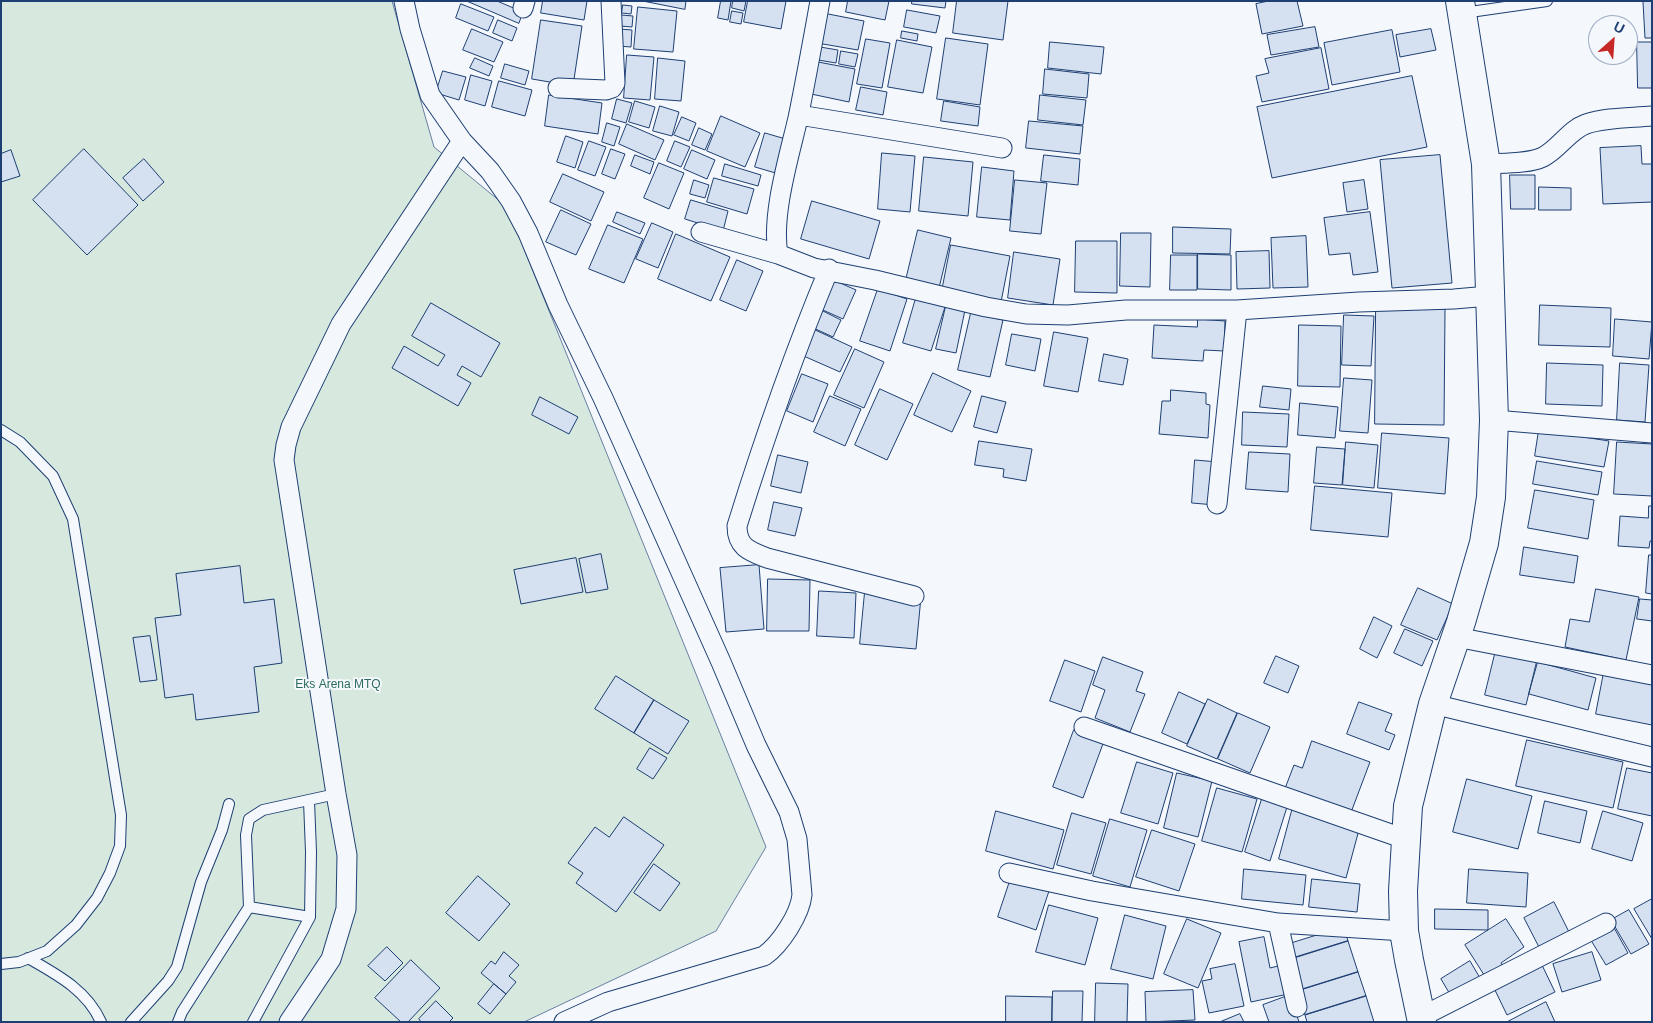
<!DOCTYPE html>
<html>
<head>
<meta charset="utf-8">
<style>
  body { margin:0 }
  #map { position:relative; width:1653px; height:1023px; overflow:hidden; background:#f4f7fb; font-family:Helvetica,sans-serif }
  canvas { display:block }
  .frame { position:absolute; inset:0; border:2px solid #1d3f73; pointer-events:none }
  .north { position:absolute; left:1588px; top:15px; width:50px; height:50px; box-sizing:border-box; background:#f4f7fb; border:1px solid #9eadc5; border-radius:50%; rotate:26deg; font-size:14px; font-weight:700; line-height:20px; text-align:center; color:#1d3f73 }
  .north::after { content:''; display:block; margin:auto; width:18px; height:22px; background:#c62828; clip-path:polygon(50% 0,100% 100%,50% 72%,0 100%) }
</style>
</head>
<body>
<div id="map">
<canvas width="1653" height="1023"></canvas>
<div class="frame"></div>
<div class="north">U</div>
</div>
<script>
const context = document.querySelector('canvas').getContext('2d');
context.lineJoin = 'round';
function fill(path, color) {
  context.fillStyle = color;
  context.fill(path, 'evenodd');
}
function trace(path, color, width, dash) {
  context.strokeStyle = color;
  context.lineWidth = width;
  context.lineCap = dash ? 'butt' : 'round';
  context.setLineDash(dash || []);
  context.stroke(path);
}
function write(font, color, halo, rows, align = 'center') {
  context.font = font + ' Helvetica,sans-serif';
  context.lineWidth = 4;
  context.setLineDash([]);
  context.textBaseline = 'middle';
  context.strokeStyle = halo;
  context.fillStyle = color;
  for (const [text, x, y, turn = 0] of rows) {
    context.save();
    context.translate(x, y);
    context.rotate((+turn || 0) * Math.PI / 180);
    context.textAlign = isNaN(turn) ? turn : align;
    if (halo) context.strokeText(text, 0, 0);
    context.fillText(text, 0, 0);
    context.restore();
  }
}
const green = new Path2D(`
  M1,1h391l42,146 73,60 259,640 -50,84 -192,91h-523z`);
fill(green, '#d7e8df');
trace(green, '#687fa3', 1);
const building = new Path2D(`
  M467,1h30l26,11 -4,11z
  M543,1h44l-3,19 -43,-7z
  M643,1h43l-1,8z
  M721,1h10l-3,19 -10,-2z
  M733,1h13l-2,10 -12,-3z
  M748,1h38l-5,28 -37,-7z
  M848,1h41l-4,19 -39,-8z
  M912,1h34l-1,7 -33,-4z
  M957,1h51l-5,39 -50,-7z
  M1269,1h28l6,25 -41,8 -6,-30z
  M1652,1v37h-7l-2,-36z
  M461,4l33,13 -6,14 -32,-13z
  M623,5l9,1 -1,8 -9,-1z
  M638,7l39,4 -4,41 -39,-3z
  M907,10l33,6 -4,17 -32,-6z
  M732,11l11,2 -2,11 -11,-2z
  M823,13l41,8 -6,29 -41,-7z
  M621,15l12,1 -1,11 -12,-1z
  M498,20l19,8 -5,13 -19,-8z
  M541,20l41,6 -9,60 -41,-7z
  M1315,27l4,20 -48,8 -4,-20z
  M472,29l31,13 -9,20 -31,-12z
  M620,29l12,1 -1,17 -13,-1z
  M1431,29l5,21 -36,7 -4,-22z
  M1392,30l8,42 -68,13 -8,-42z
  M902,31l16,3 -1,7 -16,-3z
  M946,38l42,6 -8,61 -43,-6z
  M866,39l24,4 -8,45 -25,-4z
  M897,40l35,7 -9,46 -35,-6z
  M1050,42l54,5 -3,27 -53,-6z
  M1637,42h15v46h-14z
  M820,47l18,3 -2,13 -18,-3z
  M1321,48l8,41 -67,13 -6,-26 13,-3 -4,-14z
  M841,51l17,3 -3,13 -16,-3z
  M627,55l27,2 -4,43 -26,-2z
  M475,58l18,8 -4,10 -19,-8z
  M658,58l27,3 -4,40 -26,-2z
  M818,62l37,7 -6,33 -38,-8z
  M505,64l24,7 -4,14 -24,-7z
  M1045,69l44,5 -2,24 -44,-4z
  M443,71l23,6 -7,23 -23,-7z
  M471,75l21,6 -7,25 -20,-6z
  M1412,76l15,71 -155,31 -15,-71z
  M499,81l33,9 -7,26 -33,-9z
  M861,87l26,5 -4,23 -27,-5z
  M549,95l53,8 -4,31 -53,-8z
  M1040,95l46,5 -3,25 -45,-5z
  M617,99l15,4 -6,20 -14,-4z
  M635,101l20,6 -6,21 -20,-6z
  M944,101l36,6 -2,19 -37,-5z
  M660,106l19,6 -7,24 -19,-5z
  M721,116l39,17 -15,34 -38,-16z
  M682,117l14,6 -7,18 -15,-6z
  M1029,121l54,5 -3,28 -54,-6z
  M607,123l13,4 -6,19 -12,-4z
  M627,124l37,16 -9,20 -36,-16z
  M699,128l13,6 -7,16 -13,-5z
  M765,133l24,7 -10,34 -24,-7z
  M566,136l17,6 -8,26 -18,-6z
  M589,141l17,6 -11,29 -17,-6z
  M675,141l15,6 -9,20 -14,-6z
  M1641,146l1,18h10v38l-49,2 -3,-56z
  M84,149l54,56 -51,50 -54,-55z
  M611,149l14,5 -10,25 -13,-5z
  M11,150l9,26 -19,6v-28z
  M692,150l23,10 -8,19 -23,-10z
  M882,153l33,3 -5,56 -32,-3z
  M635,155l19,7 -4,12 -19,-8z
  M1044,155l36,4 -2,26 -37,-4z
  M1440,155l12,128 -60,5 -12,-128z
  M924,157l49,5 -5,54 -49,-5z
  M144,159l20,23 -21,19 -20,-23z
  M659,163l25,10 -15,36 -25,-11z
  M725,164l36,11 -3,11 -36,-10z
  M982,167l32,4 -4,49 -33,-3z
  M563,174l41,18 -13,29 -41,-19z
  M1510,175h25v34h-24z
  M714,178l40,11 -7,25 -40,-12z
  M694,180l15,5 -4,13 -15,-4z
  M1015,180l32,3 -6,51 -31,-3z
  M1364,180l4,29 -21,3 -4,-29z
  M1539,187l32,1v22h-32z
  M691,200l37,11 -5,20 -38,-12z
  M812,201l68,20 -11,38 -68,-20z
  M561,210l30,14 -15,31 -30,-13z
  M617,212l28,11 -5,11 -27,-12z
  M1370,212l8,60 -25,3 -3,-22 -21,2 -5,-37z
  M652,223l21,9 -15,36 -22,-9z
  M608,225l35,14 -19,44 -35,-14z
  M1173,227l58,2 -1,25 -57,-1z
  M918,230l33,8 -12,50 -33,-8z
  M1121,233h30l-1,54 -30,-1z
  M676,234l54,23 -19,44 -53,-22z
  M1306,236l2,51 -35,1 -2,-50z
  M1076,241h41v52l-42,-1z
  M951,245l59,11 -9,46 -59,-11z
  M1269,251l1,37 -33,1 -1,-37z
  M1014,252l46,7 -7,46 -45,-7z
  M1198,254l33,1v35l-33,-1z
  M1171,255h26v35h-27z
  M737,260l26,11 -17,40 -26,-11z
  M829,278l27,12 -13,29 -27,-12z
  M878,289l29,10 -17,52 -30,-10z
  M916,298l29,9 -14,44 -28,-8z
  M431,303l69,40 -19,34 -19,-11 -5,9 14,8 -13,23 -66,-38 12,-22 34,20 7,-11 -33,-19z
  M1540,305l71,3 -1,39 -71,-2z
  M946,306l19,4 -9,43 -20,-4z
  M817,308l24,12 -8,17 -24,-11z
  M1376,308l69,1 -1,116 -69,-1z
  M971,313l32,7 -13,57 -32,-7z
  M1344,315l30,1 -3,50 -29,-1z
  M1198,319l27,2 -1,30 -20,-1 -1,11 -51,-3 2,-33 43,2z
  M1615,319l37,3 -3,37 -36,-3z
  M1299,325l42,1 -1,61 -42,-1z
  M811,328l41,19 -12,25 -41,-18z
  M1054,332l34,6 -10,54 -34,-6z
  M1012,334l29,5 -6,32 -29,-6z
  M855,349l29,13 -20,46 -30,-13z
  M1104,354l24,5 -5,26 -24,-4z
  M1547,363l56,2 -1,41 -56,-2z
  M1620,363l29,2 -4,57 -28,-2z
  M933,373l38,18 -19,41 -38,-17z
  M802,374l26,10 -15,38 -26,-11z
  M1344,378l28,2 -4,53 -28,-2z
  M1263,386l28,3 -2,21 -29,-3z
  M880,389l33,15 -26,56 -32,-15z
  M1171,390l35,3v11l4,1 -2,33 -49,-4 3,-33h8z
  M830,396l31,13 -16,37 -31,-14z
  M982,396l24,6 -9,31 -23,-6z
  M540,397l38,20 -9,17 -37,-19z
  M1300,403l38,4 -3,31 -37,-3z
  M1243,412l46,2 -2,33 -45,-2z
  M1539,430l70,11 -5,26 -69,-11z
  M1382,433l67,5 -4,56 -67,-6z
  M979,441l53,8 -6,32 -23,-4 1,-8 -29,-4z
  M1346,442l32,3 -4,43 -31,-3z
  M1617,442l35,2v52l-38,-2z
  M1317,447l28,2 -3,36 -28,-2z
  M1249,452l41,2 -2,38 -42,-3z
  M778,455l30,7 -7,31 -30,-7z
  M1195,460l23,2 -3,43 -23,-2z
  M1537,461l65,11 -4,23 -65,-11z
  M1315,486l77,7 -4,44 -77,-7z
  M1535,490l59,10 -6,39 -60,-11z
  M774,502l28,6 -7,28 -27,-6z
  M1649,506h3v35h-2l-1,7 -31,-2 2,-30 28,2z
  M1524,547l54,9 -4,27 -54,-8z
  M601,554l7,35 -22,4 -7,-34z
  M1649,555h3v39l-6,-1z
  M576,558l7,34 -62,12 -7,-34z
  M759,565l5,64 -38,3 -6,-64z
  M240,566l4,37 30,-4 8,64 -28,4 5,45 -63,8 -3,-26 -28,4 -10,-80 26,-3 -5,-41z
  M768,579l42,1 -1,51h-42z
  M1418,588l35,16 -16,36 -36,-15z
  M1596,589l43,8 -13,63 -61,-13 5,-28 19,3z
  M819,591l37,2 -2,45 -37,-2z
  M865,592l56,5 -5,52 -56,-5z
  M1640,599l12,1v21l-15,-2z
  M1374,617l18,9 -15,32 -17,-9z
  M1405,629l28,12 -11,25 -28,-13z
  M150,636l7,44 -17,2 -7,-44z
  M1496,650l41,10 -11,45 -41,-10z
  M1276,656l23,10 -11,27 -24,-10z
  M1103,657l40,15 -7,19 9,3 -15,38 -35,-14 10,-28 -12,-5z
  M1065,660l30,11 -14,41 -31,-11z
  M1538,662l58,16 -8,32 -59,-16z
  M1604,672l48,10v43l-56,-11z
  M616,676l38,24 -20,33 -39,-24z
  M1179,692l26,12 -18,40 -25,-11z
  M1208,699l29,14 -20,46 -30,-13z
  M654,700l35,21 -21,33 -34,-21z
  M1359,702l33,12 -7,17 10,4 -6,15 -42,-16z
  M1238,713l32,14 -20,46 -32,-14z
  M1074,730l30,11 -21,57 -30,-11z
  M1527,740l96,22 -10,46 -97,-22z
  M1312,741l58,21 -20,53 -66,-24 10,-26 8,3z
  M650,748l17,10 -14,21 -16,-10z
  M1137,762l36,11 -15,51 -37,-11z
  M1627,768l25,5v43l-34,-7z
  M1177,773l35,8 -14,56 -34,-9z
  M1467,779l65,17 -14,53 -65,-17z
  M1217,788l40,11 -15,53 -40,-11z
  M1262,799l25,8 -17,54 -25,-9z
  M1545,801l42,10 -7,32 -42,-10z
  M1293,807l67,19 -14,52 -67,-19z
  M996,811l68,19 -11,39 -67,-18z
  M1603,811l40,12 -11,38 -40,-12z
  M1072,813l34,10 -15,51 -34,-9z
  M624,817l40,28 -48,67 -40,-29 7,-10 -15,-10 27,-36 14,10z
  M1110,819l37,11 -17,57 -37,-11z
  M1152,830l43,14 -16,47 -43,-14z
  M654,864l26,19 -20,28 -26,-18z
  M1244,869l62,6 -3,30 -61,-6z
  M1469,869l59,4 -2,34 -59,-4z
  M478,876l32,28 -31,37 -33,-28z
  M1011,878l38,13 -13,39 -38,-13z
  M1312,879l48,5 -3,28 -48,-5z
  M1652,899v40l-18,-30z
  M1554,902l17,34 -30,15 -17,-33z
  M1049,905l49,13 -13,47 -49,-13z
  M1435,909l53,1v20l-53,-1z
  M1629,910l20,34 -18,10 -20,-34z
  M1125,915l41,11 -13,53 -42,-10z
  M1187,919l34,14 -23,55 -34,-14z
  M1506,919l18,28 -23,16 2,4 -17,11 -21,-33z
  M1612,924l16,29 -22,12 -17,-28z
  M1344,927l4,14 -54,17 -5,-14z
  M1264,937l6,31 12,-3 6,29 -37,8 -12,-60z
  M1348,941l10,31 -61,19 -10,-31z
  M387,947l16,16 -18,18 -17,-15z
  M504,952l15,13 -10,11 7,6 -10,12 -25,-21 10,-12 4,3z
  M1592,952l9,28 -39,12 -9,-28z
  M411,960l29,28 -32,34h-7l-26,-24z
  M1470,961l10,17 -29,18 -10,-17z
  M1541,963l14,29 -48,23 -14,-29z
  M1235,964l9,42 -35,7 -7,-32 10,-2 -2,-10z
  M1358,972l8,24 -61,19 -8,-24z
  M1096,983l32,1 -1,38h-32z
  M494,984l12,10 -16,20 -12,-10z
  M1193,990l2,30 -49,2 -1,-30z
  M1053,991h30l-1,31h-30z
  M1290,995l9,27h-30l-6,-17z
  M1006,996l46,1v25h-46z
  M1366,996l8,26h-67l-2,-7z
  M436,1001l17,17 -4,4h-28l-2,-3z
  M1546,1002l9,20h-48z
  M1240,1014l4,8h-24z`);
fill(building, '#d5e0f0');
trace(building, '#1d3f73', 1);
const service = new Path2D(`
  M1463,13l84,-12
  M1,430l19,12 33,34 20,43 48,296 -1,31 -10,27 -13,25 -21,27 -29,26 -28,11 -18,2
  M249,907l61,10
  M28,958c28,16 59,32 73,64
  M131,1022l37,-41 9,-14 24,-85 21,-52 7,-26
  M178,1022l4,-10 67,-105 -3,-72 3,-16 14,-9 73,-16
  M253,1022l57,-105 1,-65 -2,-51`);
const minor = new Path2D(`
  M404,1l6,28 20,66 32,46 28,30 21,30 17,32 30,72 45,93 118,264 35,83 33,67 8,27 5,56c-2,19 -21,49 -38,61l-156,46 -44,20
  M523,8l2,-7
  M558,88l48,2 6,-2 3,-5 -4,-82
  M799,115l203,33
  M1486,164c16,-1 43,0 57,-7 16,-8 26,-27 43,-33 21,-7 44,-6 66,-8
  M701,232l77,22 36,14 61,12 111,27 40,7 42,1 58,-5h111l122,-8 95,-3 35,-3
  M778,254c-7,-39 11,-97 20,-136 8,-39 15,-78 22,-117
  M829,269c-35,84 -65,170 -92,257 0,21 12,25 30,32l147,38
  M1494,420l158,13
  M1217,504l20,-194
  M1456,637l196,38
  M1433,704l219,53
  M1084,727l321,112
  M1009,873l83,18 186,32 126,8
  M1278,923l19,84
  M1421,1017l185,-94
  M289,1022l42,-63 15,-50 1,-54 -11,-61 -52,-334 2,-15 5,-18 50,-103 121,-183`);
const trunk = new Path2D(`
  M1422,1022l-13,-62 -5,-29 -1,-40 5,-85 25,-102 28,-82 23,-79 7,-46 3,-77 -8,-256 -26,-163`);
trace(service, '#1d3f73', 12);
trace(minor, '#1d3f73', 21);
trace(trunk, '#1d3f73', 30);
trace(service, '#f4f7fb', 10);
trace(minor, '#f4f7fb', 19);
trace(trunk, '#f4f7fb', 28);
write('12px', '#2c6c60', '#f4f7fb', [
  ["Eks Arena MTQ",338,685]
]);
</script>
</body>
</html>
